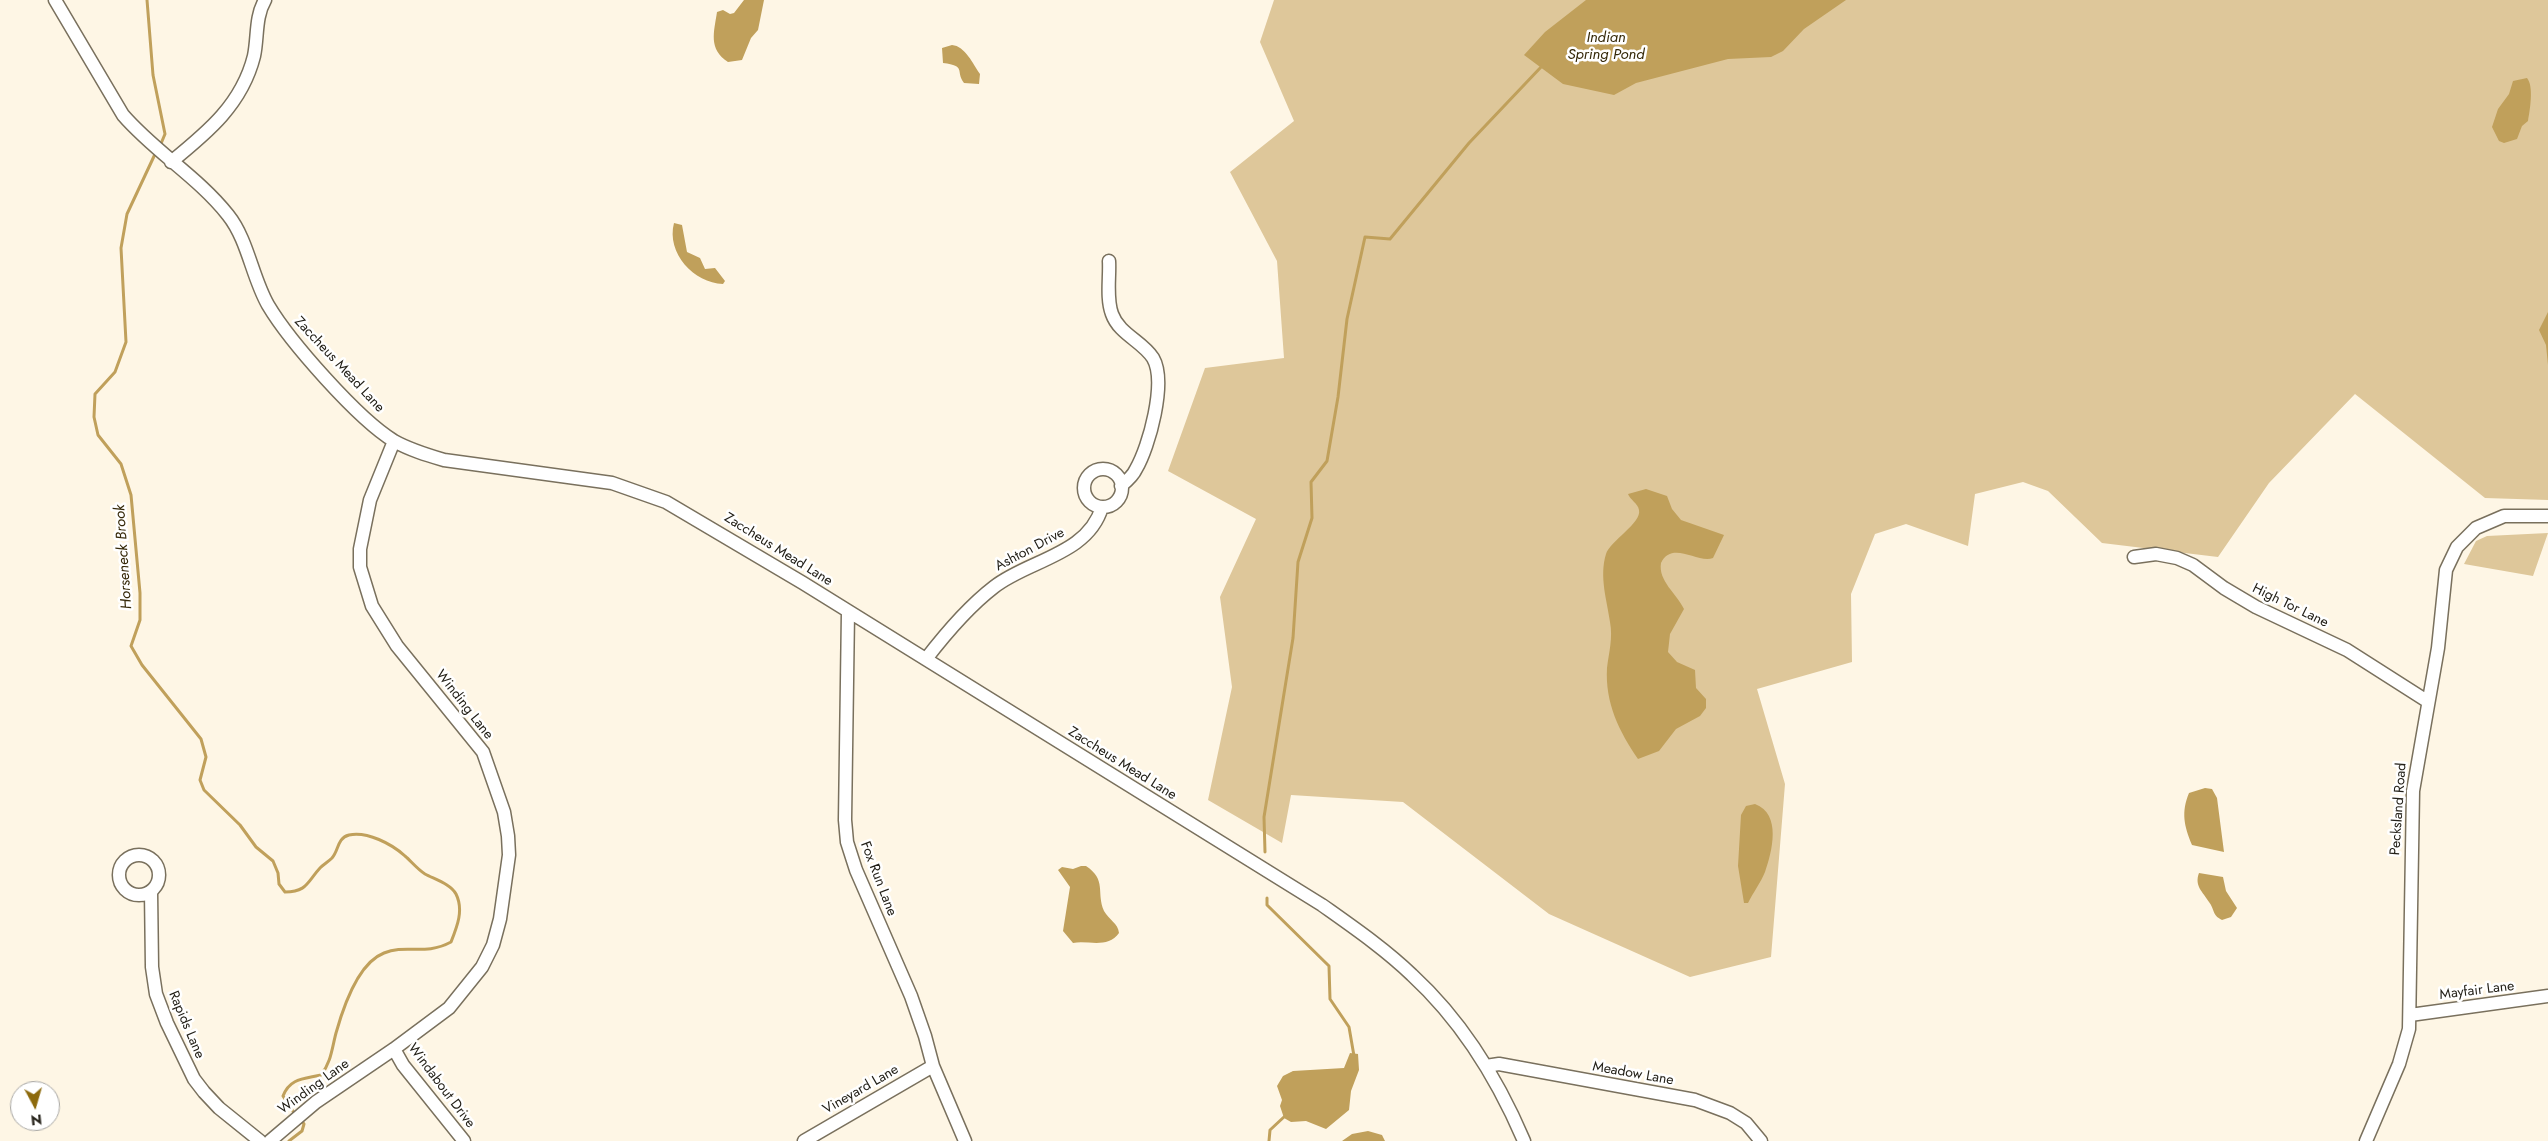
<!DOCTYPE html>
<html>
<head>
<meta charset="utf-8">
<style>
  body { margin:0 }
  #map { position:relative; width:2548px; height:1141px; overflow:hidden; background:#fef6e5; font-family:Jost,sans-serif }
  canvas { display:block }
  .north { position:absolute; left:10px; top:1081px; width:50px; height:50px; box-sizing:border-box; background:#fff; border:1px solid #a7a6a3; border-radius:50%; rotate:174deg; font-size:14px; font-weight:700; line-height:20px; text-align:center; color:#232018 }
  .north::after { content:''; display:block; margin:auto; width:18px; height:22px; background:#8d6a0d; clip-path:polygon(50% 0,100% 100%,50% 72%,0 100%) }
</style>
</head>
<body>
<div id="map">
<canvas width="2548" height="1141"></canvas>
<div class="north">N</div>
</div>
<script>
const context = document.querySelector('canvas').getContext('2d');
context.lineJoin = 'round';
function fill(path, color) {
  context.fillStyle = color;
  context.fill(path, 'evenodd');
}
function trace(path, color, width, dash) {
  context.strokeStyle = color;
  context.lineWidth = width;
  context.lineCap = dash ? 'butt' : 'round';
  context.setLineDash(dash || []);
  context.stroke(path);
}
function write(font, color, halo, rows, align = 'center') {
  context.font = font + ' Jost,sans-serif';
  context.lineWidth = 5;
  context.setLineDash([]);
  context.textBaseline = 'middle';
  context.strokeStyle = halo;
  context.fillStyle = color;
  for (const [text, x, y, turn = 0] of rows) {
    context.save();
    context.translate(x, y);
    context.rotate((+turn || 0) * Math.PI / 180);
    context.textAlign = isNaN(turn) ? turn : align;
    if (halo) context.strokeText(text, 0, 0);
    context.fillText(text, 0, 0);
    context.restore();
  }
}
fill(new Path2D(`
  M1274,0h1274v500l-63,-2 -130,-104 -86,89 -51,74 -116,-14 -54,-52 -25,-9 -48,12 -7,52 -62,-22 -31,10 -24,60 1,68 -95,27 28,95 -14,173 -81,20 -141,-63 -146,-112 -112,-7 -9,48 -74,-43 24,-113 -12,-90 36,-78 -88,-48 37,-103 79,-10 -7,-97 -47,-89 64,-51 -34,-79z
  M2548,533l-15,43 -69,-12 12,-23 11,-5z`), '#dec79a');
fill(new Path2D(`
  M744,0h20l-6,30 -7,8 -9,22 -14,2c-20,-13 -14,-30 -11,-50l6,-2 7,4 4,-1z
  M1586,0h260l-42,29 -21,22 -12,6 -43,2 -92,24 -22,12 -51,-11 -39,-29 21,-23z
  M952,45c13,1 21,19 28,29l-1,10 -15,-1c-9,-12 3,-17 -21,-20l-1,-15z
  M2527,78c7,8 3,32 1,43l-6,5 -5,13 -13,4 -5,-2 -7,-14 6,-18 11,-15 4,-13z
  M674,223l8,2 5,27 13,6 5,11 10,-1 10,13 -2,3c-29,-1 -57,-31 -49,-61z
  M2548,312v53l-2,-20 -7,-15z
  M1646,489l21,7 5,13 9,11 43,15 -11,23c-15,6 -41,-18 -52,5 -3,18 16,31 23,46l-14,25 -2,18 9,10 18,8 1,18 10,11v9l-6,8 -24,13 -17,22 -21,8c-19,-28 -33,-56 -31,-91 2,-16 6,-30 3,-46 -3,-22 -11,-45 -4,-68 4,-13 36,-31 33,-44 -1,-7 -9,-10 -11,-16z
  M2205,788l7,1 5,9 7,54 -32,-7c-8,-19 -11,-33 -3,-52z
  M1755,804c27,10 17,48 10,68 -4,10 -12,21 -17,31h-4l-6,-37 3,-51 5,-9z
  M1081,866h5c21,14 10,26 18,45 5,9 14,12 15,22 -11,16 -31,7 -46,10l-10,-12 7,-44 -12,-17 4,-3 11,2z
  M2199,873l24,4 3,14 11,17 -6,9 -9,3c-10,-5 -7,-10 -13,-18 -6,-10 -15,-16 -10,-29z
  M1350,1053l8,1 1,16 -8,21 -2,19 -23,19 -20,-8 -15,1 -7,-4 -4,-12 2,-6 -5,-14 6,-10 10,-5 51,-3z
  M1368,1131l14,4 3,6h-43l10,-7z`), '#c0a05b');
trace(new Path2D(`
  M147,0l6,75 12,59 -5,12
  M156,152l-29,62 -6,34 5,94 -11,30 -20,22 -1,23 4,18 23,29 10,31 9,98v27l-9,26 11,19 59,74 5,18 -6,23 4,10 36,35 16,22 17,14 5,12 1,11 6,8c22,0 22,-10 35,-24 4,-4 8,-6 12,-10 7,-8 5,-20 17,-23 18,-4 43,9 56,21 6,5 12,13 20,18 9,5 26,10 31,20 8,16 1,33 -5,48 -26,14 -45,2 -67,11 -26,10 -41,55 -48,80 -4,15 -5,30 -15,42 -17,4 -31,3 -38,21l13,20
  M1265,852l-1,-35 29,-179 5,-76 14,-44 -1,-36 16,-21 11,-64 9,-78 18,-82 25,2 79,-96 73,-77
  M1267,898v7l62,61 1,33 19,28 5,29
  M289,1141l13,-10 2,-7 -3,-4
  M1269,1141l1,-11 15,-14`), '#c0a05b', 3);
const minor = new Path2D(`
  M55,0l68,115c32,37 75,62 105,100 20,25 24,62 40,90 22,37 90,114 126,136 16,9 33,14 50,19l168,23 54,19 137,81 519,322c31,22 63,44 90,70 50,46 86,105 112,166
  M171,162c37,-30 71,-58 83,-106 4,-19 1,-39 11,-56
  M1109,261c1,16 -3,37 3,53 7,20 30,27 41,44 14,24 -4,89 -17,111 -3,7 -9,12 -15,17
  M1084 488a19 19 0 1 1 38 0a19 19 0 1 1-38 0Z
  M2134,557l22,-3 21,4 16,7 31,23 32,19 91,43 80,51
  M848,612l-3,208 2,22 9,28 55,126 14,40 8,30 32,75
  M926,659c20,-26 42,-52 68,-72 34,-27 94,-32 108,-80
  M119 875a20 20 0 1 1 40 0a20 20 0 1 1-40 0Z
  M151,891l1,76 4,27 11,29 27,56 10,13 15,16 41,33
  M2410,1015l138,-19
  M394,1049l9,16 61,76
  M1486,1066l13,-2 196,36 35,13 16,10 15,18
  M270,1141l46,-39 78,-53 55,-41 33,-41 11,-22 7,-26 9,-64 -1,-19 -4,-24 -21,-60 -86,-106 -25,-40 -12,-39v-18l10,-49 24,-59
  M804,1141l129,-75
  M2366,1141l33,-77 10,-35 4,-238 25,-143 8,-78 11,-23 19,-19 28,-12h44`);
trace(minor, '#79705d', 15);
trace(minor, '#fff', 12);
write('14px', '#232018', '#fff', [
  ["Zaccheus Mead Lane",339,365,47],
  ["Zaccheus Mead Lane",778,550,32],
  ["Ashton Drive",1030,550,-28],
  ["High Tor Lane",2290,606,26],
  ["Winding Lane",464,705,52],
  ["Zaccheus Mead Lane",1122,764,32],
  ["Pecksland Road",2399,809,-86],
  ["Fox Run Lane",878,879,69],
  ["Mayfair Lane",2477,991,-7],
  ["Rapids Lane",186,1025,67],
  ["Meadow Lane",1633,1074,10],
  ["Windabout Drive",441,1086,53],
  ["Winding Lane",314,1087,-36],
  ["Vineyard Lane",861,1090,-30]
]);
write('italic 15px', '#352808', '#fff', [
  ["Indian",1606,38],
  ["Spring Pond",1606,55],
  ["Horseneck Brook",124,557,-94]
]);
</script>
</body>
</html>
